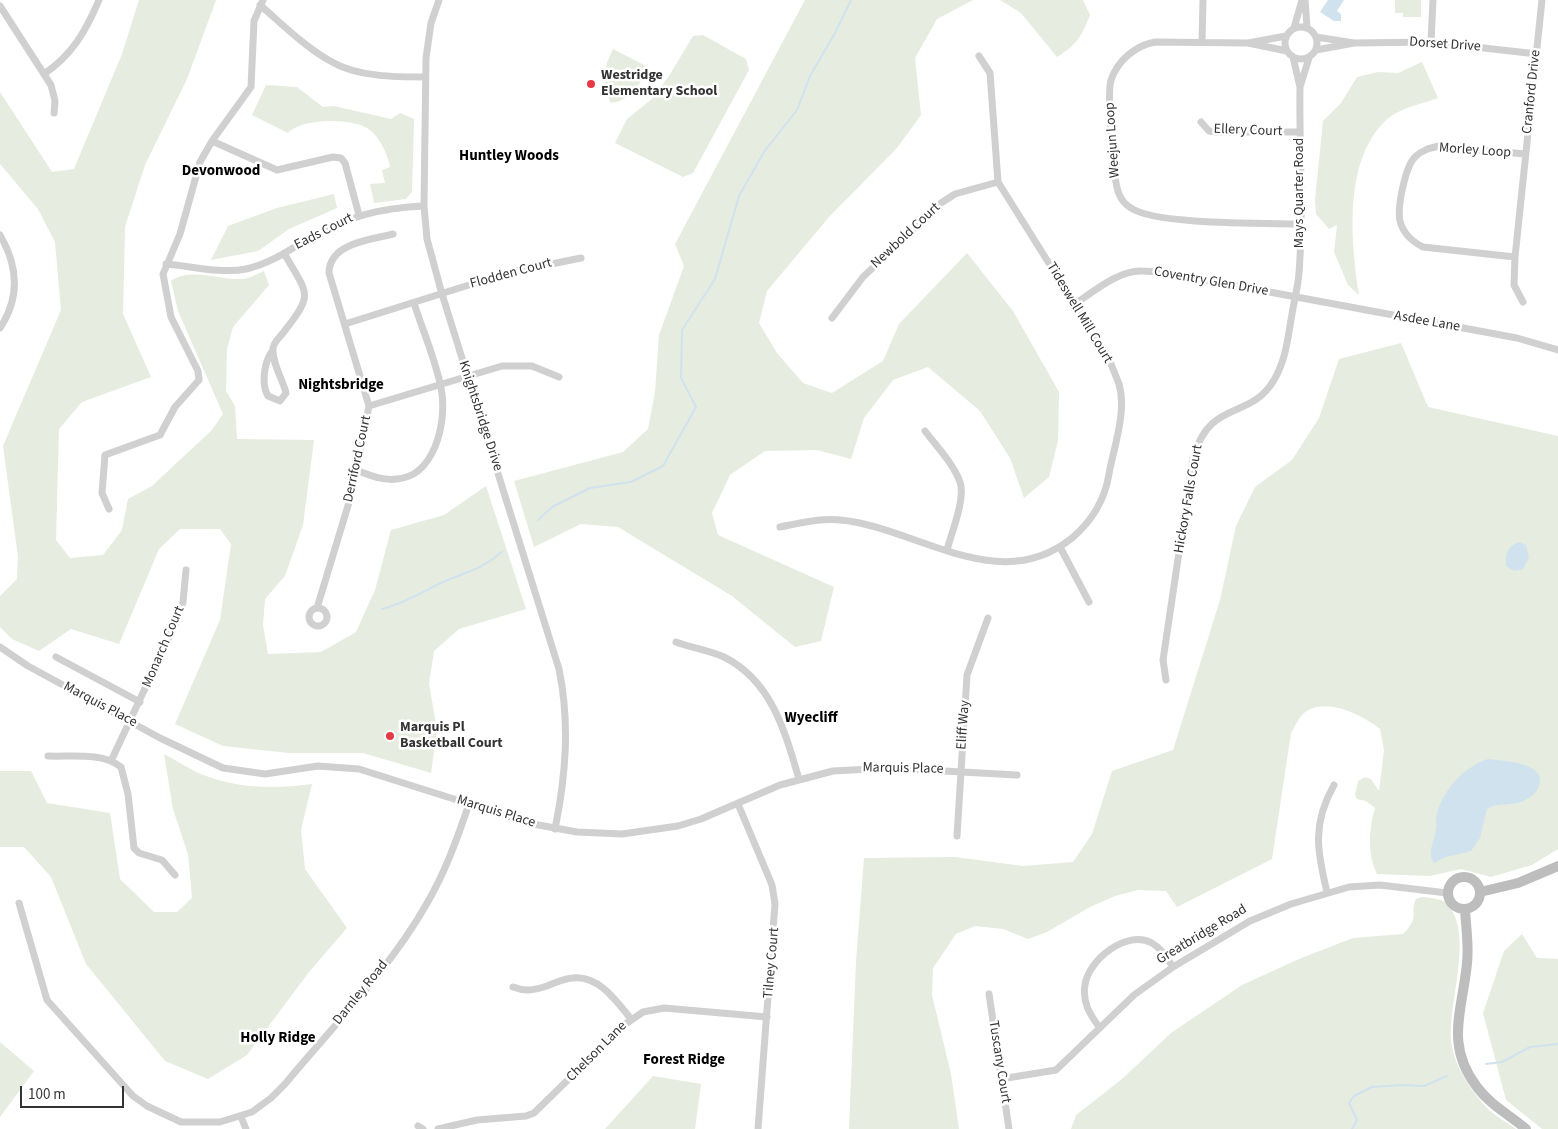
<!DOCTYPE html>
<html>
<head>
<meta charset="utf-8">
<style>
  body { margin:0 }
  #map { position:relative; width:1558px; height:1129px; overflow:hidden; background:#fff; font-family:"Source Sans 3",sans-serif }
  canvas { display:block }
  .scale { position:absolute; left:20px; top:1086px; width:104px; height:22px; box-sizing:border-box; border:2px solid #333; border-top:0; padding-left:6px; font-size:15px; line-height:18px; white-space:nowrap; color:#333; -webkit-text-stroke:4px #fff; paint-order:stroke }
</style>
</head>
<body>
<div id="map">
<canvas width="1558" height="1129"></canvas>
<div class="scale">100 m</div>
</div>
<script>
const context = document.querySelector('canvas').getContext('2d');
context.lineJoin = 'round';
function fill(path, color) {
  context.fillStyle = color;
  context.fill(path, 'evenodd');
}
function trace(path, color, width, dash) {
  context.strokeStyle = color;
  context.lineWidth = width;
  context.lineCap = dash ? 'butt' : 'round';
  context.setLineDash(dash || []);
  context.stroke(path);
}
function write(font, color, halo, rows, align = 'center') {
  context.font = font + ' "Source Sans 3",sans-serif';
  context.lineWidth = 5;
  context.setLineDash([]);
  context.textBaseline = 'middle';
  context.strokeStyle = halo;
  context.fillStyle = color;
  for (const [text, x, y, turn = 0] of rows) {
    context.save();
    context.translate(x, y);
    context.rotate((+turn || 0) * Math.PI / 180);
    context.textAlign = isNaN(turn) ? turn : align;
    if (halo) context.strokeText(text, 0, 0);
    context.fillText(text, 0, 0);
    context.restore();
  }
}
fill(new Path2D(`
  M139,0h77l-29,79 -42,86 -20,62 -2,87 28,63 -69,25 -23,27 -3,111 14,18 33,-3 19,-25 6,-31 24,-13 60,-56 11,-16 -45,-103 -7,-30c18,-14 49,-1 71,-2 7,0 15,-5 22,-8l5,14 -36,42 -6,22 -1,42 9,15 2,33 77,1 -11,85 -18,51 -20,23 -2,26 5,29 53,-2 35,-20 19,-42 16,-60 53,-15 42,-29 40,123 -67,20 -25,22 -5,33 8,45 -6,44 -68,-20h-74l-66,-7 -48,-22 45,-104 11,-76 -11,-15h-40l-21,20 -40,95 -48,-15 -32,22 -27,-12 -12,-12v-31l17,-17 1,-22 -15,-111 58,-136 -6,-68 -17,-33 -38,-45v-72l52,80 22,-3 48,-115z
  M805,0h168l-36,19 -22,39 6,57 -24,33 -68,69 -62,74 -8,32 18,30 26,30 29,10 51,-32 16,-37 68,-71 46,58 46,81 -1,49 -9,36 -25,21 -14,-40 -30,-47 -52,-44 -35,13 -29,38 -13,41 -34,-9 -52,1 -35,24 -18,38 6,22 116,52 -13,54 -26,6 -63,-51 -114,-69 -37,-3 -47,23 -20,-66 109,-29 25,-23 7,-37 4,-57 25,-69 -9,-22z
  M1000,0h83l7,15c-9,22 -12,29 -33,42l-36,-44z
  M1395,0h26v17h-18v-4h-8z
  M703,35l43,24 3,11 -56,103 -10,4 -68,-34 12,-24 25,-20 17,-23 24,-40z
  M613,49l33,17 2,4c-10,16 -17,30 -37,33 -9,-23 -9,-32 2,-54z
  M1422,62l16,36c-17,6 -38,10 -52,22 -43,41 -35,122 -27,175l-11,-10 -14,-33 3,-27 -8,4 -13,-15 -1,-14 8,-79 18,-18 16,-26 21,-5 20,1z
  M266,85l31,2 26,20 11,-1 57,13 9,-6 14,6 -2,73 -6,7 -32,4 -4,-19 15,-1 -3,-13 8,-3c-2,-12 -10,-29 -20,-37 -16,-13 -69,-12 -82,3l-36,-18z
  M334,194l3,14 -48,21 -31,22 -47,9 17,-34 49,-18z
  M1401,343l27,64 130,29v413l-26,16 -41,12 -30,-8 -31,7 -53,-2c-10,-21 -8,-44 -2,-66l-9,-7 -9,-2 -2,-4 3,-14 7,-4 6,2 8,12 5,-41 -4,-21c-19,-15 -59,-35 -79,-13 -4,5 -7,12 -10,17l-19,126 -95,48 -11,-16 -28,-1 -23,6 -25,11 -43,25 -19,7 -25,-10 -28,-3 -19,8 -23,34 -1,27 19,79 8,55h-110l7,-167 8,-104 91,-1 68,9 50,-4 19,-28 20,-63 61,-21 47,-150 16,-74 19,-39 37,-27 27,-42 20,-59z
  M164,754c12,6 25,15 37,20 36,15 74,15 111,10l-11,46 4,39 42,59 -38,44 -62,83 -39,24 -43,-18 -79,-97 -35,-87 -27,-30h-24v-76h31l16,32 63,10 10,66 34,33h23l15,-14 -4,-44 -15,-45z
  M1422,897c8,1 19,1 25,7 29,31 -2,104 5,143 4,22 21,46 36,62 8,8 19,13 28,20h-445l5,-14 46,-36 49,-46 71,-48 57,-26 54,-21 50,-4c18,-18 6,-21 13,-35z
  M1522,934l15,24 21,1v170h-16l-36,-29 -23,-87 21,-62z
  M0,1042l34,29 -34,46z
  M653,1076l48,8 -6,45h-90z`), '#e6ecdf');
fill(new Path2D(`
  M1328,0h16l-7,11 4,3v7h-7l-14,-9z
  M1519,542l7,3 3,13 -6,11 -9,2 -8,-5c-1,-11 1,-20 13,-24z
  M1488,759c14,2 60,3 51,27 -3,8 -10,13 -18,16 -12,4 -22,0 -34,7l-7,29 -9,13 -25,6 -12,6c-7,-10 0,-22 2,-33 1,-4 0,-8 0,-12 5,-26 27,-51 52,-59z`), '#cfe2ee');
trace(new Path2D(`
  M538,520l14,-13 38,-19 41,-6 32,-16 33,-59 -15,-29 1,-48 33,-51 24,-83 25,-44 33,-42 13,-34 25,-43 16,-33
  M382,609c23,-6 40,-17 61,-27 24,-10 39,-13 59,-30
  M1486,1064l16,-2 28,-15 28,-3
  M1352,1129l5,-9 -8,-17 5,-7 18,-9 31,-2 21,1 23,-10`), '#cfe2ee', 2);
trace(new Path2D(`
  M439,0l-8,23 -5,35 -2,148 3,33 15,55 117,375c11,54 7,106 -4,160
  M1305,0l2,27
  M260,5c22,19 46,43 72,57 26,15 64,15 94,15
  M0,6l51,79 4,16 -1,12
  M1285 43a16 16 0 1 1 32 0a16 16 0 1 1-32 0Z
  M1294,28l8,-28
  M1286,36l-38,7 39,8
  M1202,42l1,-42
  M1431,42l2,-42
  M1248,43l-93,-1c-20,4 -37,18 -44,38 -4,14 2,101 8,114 2,5 7,11 12,14 24,17 135,15 169,16
  M1354,43l77,-1 106,12
  M1316,50l38,-7 -38,-6
  M1293,57l7,30 9,-29
  M44,74c28,-19 42,-43 55,-74
  M1201,122l8,9 7,1h83
  M212,141l65,29 56,-13 8,1 4,5 14,52
  M0,235c18,31 20,63 0,93
  M1515,257l-92,-10c-10,-5 -20,-14 -23,-26 -3,-13 5,-54 15,-64 7,-7 15,-9 24,-11l86,8
  M166,264c25,2 55,10 80,5 24,-5 45,-20 65,-32 39,-21 69,-29 113,-31
  M1523,302l-9,-17 1,-28 27,-257
  M1075,304c19,-13 44,-34 67,-33 12,0 24,3 36,4l339,63 41,12
  M832,318l31,-41 78,-74 14,-9 43,-12
  M345,324l162,-51 74,-15
  M273,350c-9,11 -12,34 -5,46l12,5 6,-8c-3,-13 -14,-30 -13,-44 0,-6 6,-11 10,-16 32,-41 25,-37 1,-80
  M369,406l133,-40h30l27,11
  M925,431c12,16 28,32 35,51 6,16 -9,52 -13,68
  M356,470c13,5 26,11 41,9 37,-3 49,-54 45,-85 -3,-26 -20,-65 -28,-91
  M109,509l-7,-16 3,-38 55,-20 15,-28 24,-27 -1,-9 -27,-54 -8,-43 17,-40 20,-72 12,-21 39,-54 3,-66 9,-21
  M780,527c20,-4 40,-9 61,-7 77,8 158,77 231,18 20,-17 33,-39 37,-64 5,-28 18,-62 10,-90 -3,-8 -7,-17 -10,-25l-111,-177 -8,-109 -11,-17
  M1060,547l29,55
  M317,608l33,-109 19,-93 -40,-133c0,-30 41,-33 64,-39
  M309 617a9 9 0 1 1 18 0a9 9 0 1 1-18 0Z
  M676,642c16,6 32,8 48,15 48,24 61,75 75,122
  M0,647l28,19 132,72 63,30 42,6 53,-8 41,3 174,55 44,8 45,2 56,-8 23,-7 79,-34 53,-14 56,-3 128,7
  M56,657l84,45
  M1166,680l-3,-20 30,-202c17,-60 57,-37 81,-78 12,-20 14,-43 18,-66 2,-13 6,-27 7,-41 5,-62 0,-124 1,-186
  M48,756c23,1 54,-4 73,11l7,27 6,54 5,5 23,7 13,15
  M111,761l67,-143 5,-16 3,-32
  M738,804l34,81 3,19 -17,225
  M957,836l10,-161 21,-57
  M1327,892c-10,-41 -15,-68 7,-107
  M19,903l28,97 86,96 14,10 34,16h39l32,-10 19,-14 14,-14c48,-58 104,-114 141,-179 19,-32 31,-66 43,-101
  M513,987c13,5 22,3 34,-1 8,-3 18,-8 26,-8 26,-3 44,24 58,41
  M989,994l20,135
  M1100,1028c-10,-13 -18,-26 -15,-43 3,-25 42,-56 67,-42 9,5 15,15 21,24
  M1001,1079l55,-9 78,-75 39,-28 77,-46 41,-17 58,-17 31,-2 67,8
  M241,1117l5,12
  M418,1126l5,3
  M438,1129l39,-9 49,-4 8,-3 90,-88 19,-13 21,-4 103,9`), '#d0d0d0', 7);
trace(new Path2D(`
  M1448 893a16 16 0 1 1 32 0a16 16 0 1 1-32 0Z
  M1480,892l38,-9 40,-17
  M1465,910c1,17 4,36 2,53 -4,46 -23,81 10,124 13,18 33,28 49,42`), '#bdbdbd', 10);
for (const [x, y, r, color] of [
  [591,84,5,"#e63946"],
  [390,736,5,"#e63946"]
]) {
  const dot = new Path2D();
  dot.arc(x, y, r, 0, 2 * Math.PI);
  context.fillStyle = color;
  context.fill(dot);
  trace(dot, '#fff', 2);
}
write('14px', '#333', '#fff', [
  ["Dorset Drive",1445,45,4],
  ["Cranford Drive",1532,92,-84],
  ["Ellery Court",1248,131,2],
  ["Weejun Loop",1113,140,-94],
  ["Morley Loop",1475,151,4],
  ["Mays Quarter Road",1300,193,-90],
  ["Eads Court",324,232,-27],
  ["Newbold Court",906,236,-43],
  ["Flodden Court",511,274,-15],
  ["Coventry Glen Drive",1211,282,10],
  ["Tideswell Mill Court",1079,313,59],
  ["Asdee Lane",1427,322,10],
  ["Knightsbridge Drive",480,416,72],
  ["Derriford Court",358,459,-78],
  ["Hickory Falls Court",1189,499,-80],
  ["Monarch Court",164,647,-67],
  ["Marquis Place",100,705,28],
  ["Eliff Way",964,725,-86],
  ["Marquis Place",903,769,1],
  ["Marquis Place",496,812,17],
  ["Greatbridge Road",1202,935,-31],
  ["Tilney Court",772,963,-85],
  ["Darnley Road",361,993,-51],
  ["Chelson Lane",597,1052,-45],
  ["Tuscany Court",999,1062,81]
]);
write('bold 14px', '#333', '#fff', [
  ["Westridge",601,76],
  ["Elementary School",601,92],
  ["Marquis Pl",400,728],
  ["Basketball Court",400,744]
], 'left');
write('bold 15px', '#000', '#fff', [
  ["Huntley Woods",509,157],
  ["Devonwood",221,172],
  ["Nightsbridge",341,386],
  ["Wyecliff",811,719],
  ["Holly Ridge",278,1039],
  ["Forest Ridge",684,1061]
]);
</script>
</body>
</html>
